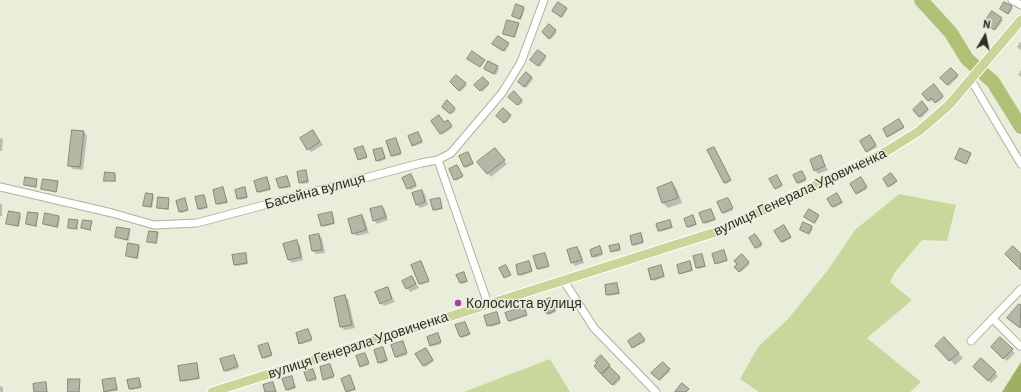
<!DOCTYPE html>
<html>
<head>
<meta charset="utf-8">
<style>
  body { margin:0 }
  #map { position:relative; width:1021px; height:392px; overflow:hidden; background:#e9eeda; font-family:Barlow,sans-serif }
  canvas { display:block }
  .north { position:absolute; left:965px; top:16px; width:40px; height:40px; -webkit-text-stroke:3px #e9eeda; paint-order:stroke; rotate:9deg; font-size:11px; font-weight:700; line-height:16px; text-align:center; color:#2c2e26 }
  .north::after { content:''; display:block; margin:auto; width:14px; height:18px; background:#2c2e26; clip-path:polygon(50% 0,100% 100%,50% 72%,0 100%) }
</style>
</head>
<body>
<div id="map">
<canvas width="1021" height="392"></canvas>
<div class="north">N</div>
</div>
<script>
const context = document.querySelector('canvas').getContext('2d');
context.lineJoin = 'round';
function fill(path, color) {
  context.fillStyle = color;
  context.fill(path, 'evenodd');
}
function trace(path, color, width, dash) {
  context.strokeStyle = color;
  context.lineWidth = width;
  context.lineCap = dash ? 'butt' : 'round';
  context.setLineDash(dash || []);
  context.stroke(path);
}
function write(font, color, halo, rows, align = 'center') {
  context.font = font + ' Barlow,sans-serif';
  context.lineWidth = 3;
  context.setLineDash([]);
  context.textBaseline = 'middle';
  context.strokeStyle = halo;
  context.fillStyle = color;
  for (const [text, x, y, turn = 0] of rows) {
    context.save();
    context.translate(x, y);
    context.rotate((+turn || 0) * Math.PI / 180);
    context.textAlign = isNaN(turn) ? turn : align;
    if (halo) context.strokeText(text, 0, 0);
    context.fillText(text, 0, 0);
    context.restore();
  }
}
fill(new Path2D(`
  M899,194l57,11 -9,36 -25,-1 -27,32 -5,10 22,18 -45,38 54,44 -11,10h-151l-19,-13 18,-32 29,-27 41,-50 27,-40z
  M550,359l20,33h-106z`), '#c9d69c');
fill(new Path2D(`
  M1021,362v30h-19z`), '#a0af66');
fill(new Path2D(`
  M1011,7l2,1 -4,6 -7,-4z
  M523,8l2,1 -4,11 -8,-4z
  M566,9l1,1 -5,8 -7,-5z
  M1001,19l2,1 -7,10 -9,-6z
  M518,24l1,1 -4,13 -11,-5z
  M549,26l8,6 -6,7 -8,-7z
  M1020,42l1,1v7l-4,-3z
  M508,44l1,1 -4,7 -10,-7z
  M545,57l1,1 -6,9 -7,-5z
  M488,62l11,7 -3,6 -10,-5z
  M951,69l7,8 -9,9 -8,-8z
  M1021,70v7l-3,-2z
  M527,74l6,5 -7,9 -7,-6z
  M456,76l11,9 -6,6 -10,-9z
  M483,78l6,7 -7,7 -6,-7z
  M933,86l11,11 -7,6 -4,-4 -3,3 -6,-7z
  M514,93l9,9 -4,4 -9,-9z
  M447,102l9,8 -4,4 -9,-7z
  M922,103l7,7 -8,8 -7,-8z
  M503,110l8,7 -5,6 -8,-7z
  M432,121l17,2 3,5 -10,7z
  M900,121l4,7 -15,9 -1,-1z
  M313,131l10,14 -12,7 -3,-3z
  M84,132l3,4 -4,34 -10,-1 -3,-3z
  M419,134l4,9 -9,3 -1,-1z
  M0,138l3,1 -1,12h-2z
  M871,138l6,9 -9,5 -1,-1z
  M396,139l5,16 -8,2 -1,-1z
  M363,147l4,11 -7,2 -1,-1z
  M714,148l17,33 -5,3 -2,-1z
  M382,149l4,10 -7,3 -2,-2z
  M498,153l9,11 -16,13 -12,-15z
  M469,154l5,10 -8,4 -1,-1z
  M970,154l1,1 -4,9 -10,-4z
  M821,157l7,13 -10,4 -3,-4z
  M457,166l6,11 -7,4 -1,-2z
  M306,171l3,12 -7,1 -2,-2z
  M802,172l4,9 -7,3 -1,-1z
  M115,174l1,8 -11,-2z
  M892,175l5,7 -7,5 -1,-1z
  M287,177l4,10 -10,2 -4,-10z
  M412,177l5,10 -7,3 -6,-11z
  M267,178l4,12 -12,3 -1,-1z
  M778,178l5,8 -6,3 -2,-1z
  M37,180v8l-12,-3z
  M862,180l5,9 -9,5 -1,-1z
  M58,182l-1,10 -15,-3z
  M672,183l5,6 5,14 -14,5 -5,-5 -5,-14z
  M223,188l5,15 -10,2 -4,-14z
  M245,188l3,10 -8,2 -2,-1z
  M421,191l4,3 3,11 -8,3 -4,-4z
  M146,194l8,3 -2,11 -7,-3z
  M204,196l4,12 -8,2 -2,-1z
  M838,196l5,7 -9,5 -6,-9z
  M168,199l1,11 -11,-2z
  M184,199l4,12 -7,2 -1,-2z
  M439,199l4,10 -8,2 -1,-1z
  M728,199l5,11 -9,4 -2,-2z
  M0,203l2,2v11h-2z
  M382,207l3,3 3,10 -11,4 -3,-4z
  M711,210l5,10 -11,4 -4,-10z
  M331,213l4,11 -12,3 -1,-1z
  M20,214l1,2 -2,11 -11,-3z
  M37,214v13l-8,-2 -2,-1z
  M818,216l1,1 -4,7 -10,-7z
  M59,217l1,1 -2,10 -14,-4z
  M362,217l3,3 4,13 -12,3 -4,-3z
  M693,217l4,8 -8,3 -2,-2z
  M77,221l1,9 -9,-3z
  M670,221l3,7 -13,4 -2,-2z
  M91,222v9l-8,-3z
  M811,227l2,1 -3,6 -8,-3z
  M785,228l6,10 -8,5 -8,-12z
  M129,230l1,2 -1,9 -13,-4z
  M158,233l-1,11 -9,-2z
  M640,234l4,9 -10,3 -1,-1z
  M319,235l3,3 3,15 -9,1 -3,-3z
  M757,236l5,10 -5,3 -7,-11z
  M296,241l4,4 3,15 -11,3 -3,-4z
  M618,245l3,6 -8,1 -1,-1z
  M139,246l1,1 -2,12 -10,-2 -1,-1z
  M577,248l3,3 4,12 -9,3 -3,-4z
  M601,248l2,7 -8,3 -2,-2z
  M724,251l4,10 -10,3 -2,-1z
  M245,254l3,10 -12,2 -1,-2z
  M544,254l5,13 -10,3 -1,-1z
  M702,255l4,12 -8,2 -1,-1z
  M742,255l8,9 -9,8 -5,-5z
  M529,262l3,10 -11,4 -2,-2z
  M689,263l4,8 -12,3 -1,-1z
  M422,264l7,18 -8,3 -1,-2z
  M661,266l4,11 -11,4 -2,-2z
  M464,273l4,9 -6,2 -4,-9z
  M412,277l7,11 -9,4 -7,-11z
  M617,284l3,10 -11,2 -2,-2z
  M387,288l6,10 -12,4z
  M345,296l3,3 7,29 -10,2 -4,-3 -6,-29z
  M394,299l1,3 -11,4 -2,-2z
  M551,301l5,11 -7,3 -6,-12z
  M1019,305l2,2v21l-9,-7z
  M525,309l2,7 -17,6 -1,-1 -3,-7z
  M498,314l2,10 -10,3 -4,-11z
  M465,323l5,12 -8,3 -2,-2z
  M308,330l4,11 -10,3 -2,-1z
  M439,336l2,8 -8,2 -2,-1z
  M642,336l3,6 -11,6 -1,-1z
  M944,338l19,20 -8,7 -19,-19z
  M1000,339l15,14 -8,8 -15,-14z
  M268,344l4,12 -8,3 -1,-2z
  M404,344l3,11 -10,3 -2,-1z
  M384,350l4,11 -7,3 -2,-2z
  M427,350l7,11 -9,6 -8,-12z
  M365,354l4,11 -7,2 -1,-1z
  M234,356l5,12 -13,4 -2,-2z
  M601,356l20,23 -7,7 -19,-20z
  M981,359l17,17 -7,7 -17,-16z
  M663,363l7,8 -10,10 -7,-8z
  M196,364l4,15 -18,3 -1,-2z
  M331,366l3,12 -8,2 -2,-1z
  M313,370l4,10 -8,2 -4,-9z
  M350,376l6,14 -8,2h-1z
  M292,377l4,11 -8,3 -1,-1z
  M115,379l3,12 -12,1 -1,-1z
  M139,379l2,9 -10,2 -1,-2z
  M79,380l1,12h-11z
  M0,386l3,1v5h-3z`), '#0003');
trace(new Path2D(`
  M921,0l30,33 16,26 26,23 28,45`), '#b1c077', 14);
const building = new Path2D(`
  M558,2l9,6 -6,9 -9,-6z
  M1004,2l8,4 -4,8 -8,-5z
  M516,4l8,3 -4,12 -8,-3z
  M992,11l10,7 -8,12 -10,-7z
  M507,20l12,3 -5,14 -11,-3z
  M549,24l7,6 -7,9 -7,-7z
  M498,36l11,7 -6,8 -11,-7z
  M538,50l8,6 -8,10 -8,-6z
  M472,51l13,9 -5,7 -13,-8z
  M488,61l10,5 -4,8 -10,-5z
  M951,68l7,7 -11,10 -7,-7z
  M526,72l6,5 -8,10 -6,-5z
  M456,75l10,8 -7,8 -9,-9z
  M483,77l6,6 -9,8 -6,-6z
  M934,84l9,12 -8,7 -4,-5 -3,3 -6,-7z
  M514,91l8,9 -5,5 -9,-8z
  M447,100l8,8 -5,6 -8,-7z
  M922,101l6,8 -9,8 -6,-7z
  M503,108l8,7 -7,8 -8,-7z
  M439,115l5,7 4,-2 4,6 -12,8 -9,-13z
  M899,119l5,8 -17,10 -4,-8z
  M72,130l12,1 -4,36 -12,-1z
  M313,130l7,12 -13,8 -7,-12z
  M418,132l4,9 -10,5 -4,-10z
  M870,135l6,10 -10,7 -6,-11z
  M396,138l5,15 -10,3 -5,-15z
  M363,146l4,11 -9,3 -4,-11z
  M714,147l17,33 -7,3 -17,-33z
  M382,148l3,10 -9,3 -3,-11z
  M495,148l10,12 -18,14 -10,-12z
  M960,148l11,5 -5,11 -11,-5z
  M468,152l5,11 -9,4 -5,-11z
  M821,155l4,11 -11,5 -4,-11z
  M457,165l6,11 -9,4 -5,-11z
  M306,170l2,11 -9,2 -2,-11z
  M802,171l4,8 -9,4 -4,-8z
  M105,172l10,1v8h-11z
  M891,173l6,8 -9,6 -5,-8z
  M411,174l5,11 -9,4 -5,-11z
  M777,175l5,10 -7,4 -6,-10z
  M287,176l3,10 -11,2 -3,-9z
  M25,177l12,2 -1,8 -12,-2z
  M267,177l3,12 -13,3 -3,-11z
  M861,177l6,10 -11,7 -6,-10z
  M43,179l15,2 -2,11 -15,-3z
  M672,182l6,16 -16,5 -5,-15z
  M223,187l4,15 -11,2 -3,-14z
  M245,187l2,10 -10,2 -2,-9z
  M422,190l3,12 -9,3 -4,-12z
  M146,193l7,1 -2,13 -8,-1z
  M837,193l5,9 -10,5 -5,-8z
  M204,195l3,12 -9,2 -3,-12z
  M158,197l11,1 -1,11 -11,-1z
  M185,198l3,12 -9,2 -3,-11z
  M440,198l2,10 -9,2 -3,-10z
  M728,198l5,10 -11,5 -5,-11z
  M382,206l4,11 -13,4 -3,-12z
  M711,209l4,10 -12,4 -4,-10z
  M809,209l10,6 -5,8 -10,-6z
  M9,211l11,2 -2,13 -12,-2z
  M28,212l10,1 -2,13 -10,-2z
  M332,212l2,11 -13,3 -3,-11z
  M45,213l14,3 -2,11 -14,-3z
  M362,215l4,15 -14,4 -4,-15z
  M693,215l3,9 -9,3 -3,-8z
  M69,219l9,1 -2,9 -8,-1z
  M83,220l9,1 -2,9 -9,-2z
  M670,220l2,7 -14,4 -2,-7z
  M803,222l9,4 -3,8 -9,-4z
  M784,225l7,12 -10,5 -7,-11z
  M117,227l13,2 -3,11 -12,-3z
  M149,231l9,1 -2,11 -9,-1z
  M641,233l2,9 -11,3 -2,-9z
  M319,234l3,16 -10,1 -3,-15z
  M755,234l7,10 -7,4 -6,-10z
  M297,240l4,17 -13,3 -5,-16z
  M128,243l11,2 -2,13 -11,-2z
  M619,244l1,5 -9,3 -2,-6z
  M600,246l2,7 -10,4 -2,-7z
  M1013,246l8,8v16l-16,-16z
  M577,247l5,13 -11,3 -4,-13z
  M724,250l3,10 -12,4 -3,-10z
  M246,253l1,10 -13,2 -2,-10z
  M545,253l4,13 -12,3 -4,-13z
  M702,254l3,12 -9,2 -3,-12z
  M742,254l7,8 -10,10 -5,-5 3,-3 -3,-3z
  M421,261l8,20 -10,3 -8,-19z
  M529,261l3,10 -14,4 -2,-10z
  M690,261l2,9 -13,4 -2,-9z
  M506,265l5,10 -7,3 -5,-10z
  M661,265l3,11 -13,4 -3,-11z
  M464,272l3,9 -7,2 -4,-8z
  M412,276l4,8 -10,5 -4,-8z
  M617,283l2,10 -13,2 -1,-10z
  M388,287l4,12 -12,5 -5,-12z
  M345,295l7,30 -12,2 -6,-29z
  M550,298l6,12 -9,4 -6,-12z
  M1019,304l2,1 -1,23 -13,-10z
  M524,307l3,8 -19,6 -3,-8z
  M497,312l3,11 -13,3 -3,-10z
  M465,322l5,12 -10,3 -5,-12z
  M308,329l4,10 -13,5 -3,-11z
  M438,333l3,9 -11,4 -3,-9z
  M640,333l5,7 -13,8 -4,-7z
  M944,337l15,16 -10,8 -14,-15z
  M1000,337l13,12 -10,10 -12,-12z
  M403,341l4,12 -12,4 -4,-12z
  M268,343l4,12 -10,3 -4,-12z
  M383,347l4,13 -9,3 -4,-13z
  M426,348l7,12 -10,6 -8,-12z
  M365,353l4,10 -9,4 -4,-11z
  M234,355l4,11 -14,5 -4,-12z
  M601,355l9,10 -9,9 -7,-8 3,-3 -2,-2z
  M981,358l15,14 -8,9 -15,-14z
  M663,362l7,7 -11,11 -8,-7z
  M197,363l2,15 -19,3 -2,-15z
  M330,364l4,12 -11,4 -3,-13z
  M610,367l10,10 -8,8 -10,-10z
  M313,369l3,9 -9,3 -3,-9z
  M350,375l5,14 -9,3 -5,-13z
  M292,376l3,11 -9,3 -4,-11z
  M115,378l2,11 -13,3 -2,-12z
  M139,378l2,9 -12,2 -2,-9z
  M68,379h12l-1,13h-11z
  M46,382l1,10h-13l-1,-8z
  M273,382l3,10h-11l-2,-7z
  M682,383l7,6 -3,3h-11z`);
fill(building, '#b3b8a5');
trace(building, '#848977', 1);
const minor = new Path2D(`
  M1012,0l9,5
  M971,80l50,84
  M438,160l50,144
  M0,187l112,26 42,12 43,-2 224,-60 17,-3 13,-7 51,-60 19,-31 23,-62
  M564,281l30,47 62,64
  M993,319l27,27
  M971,341l50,-52`);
const major = new Path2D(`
  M212,392l510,-162 165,-79 32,-20 30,-26 72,-85`);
trace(minor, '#aeb29f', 9);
trace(major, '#fff', 11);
trace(minor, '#fff', 7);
trace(major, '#cad59a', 9);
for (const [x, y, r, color] of [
  [458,303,4,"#a53fa3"]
]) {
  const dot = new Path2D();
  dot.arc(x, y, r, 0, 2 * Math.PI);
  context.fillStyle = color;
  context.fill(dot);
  trace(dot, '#e9eeda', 1.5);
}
write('14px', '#2c2e26', '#e9eeda', [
  ["Басейна вулиця",315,191,-15],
  ["вулиця Генерала Удовиченка",800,192,-25],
  ["вулиця Генерала Удовиченка",358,345,-18]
]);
write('14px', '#2c2e26', '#e9eeda', [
  ["Колосиста вулиця",466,303]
], 'left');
</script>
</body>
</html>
